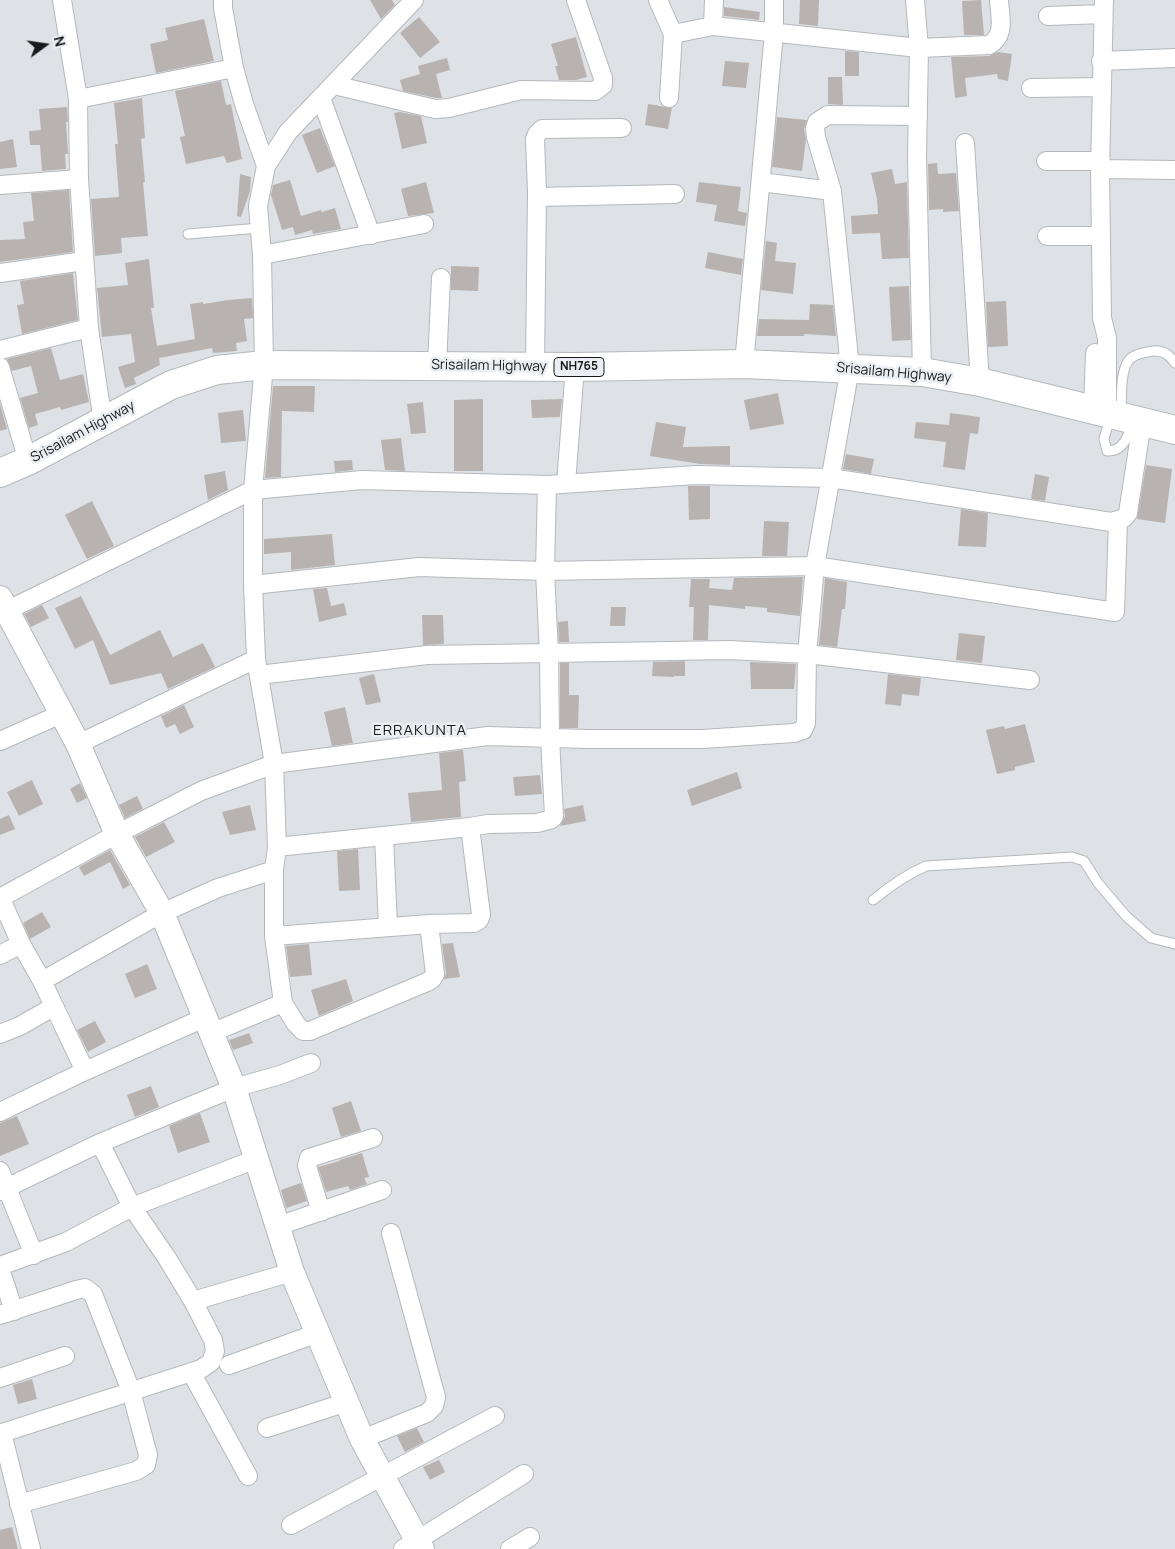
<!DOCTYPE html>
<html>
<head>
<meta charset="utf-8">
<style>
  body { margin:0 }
  #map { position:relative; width:1175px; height:1549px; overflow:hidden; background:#dee2e6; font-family:Manrope,sans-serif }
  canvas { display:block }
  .north { position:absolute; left:20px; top:20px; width:50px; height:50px; -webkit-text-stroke:4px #ebeff3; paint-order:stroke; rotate:76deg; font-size:14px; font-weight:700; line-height:20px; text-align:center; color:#17191a }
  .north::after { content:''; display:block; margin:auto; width:18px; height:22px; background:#17191a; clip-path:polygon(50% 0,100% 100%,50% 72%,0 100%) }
</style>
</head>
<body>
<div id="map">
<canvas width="1175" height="1549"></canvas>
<div class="north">N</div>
</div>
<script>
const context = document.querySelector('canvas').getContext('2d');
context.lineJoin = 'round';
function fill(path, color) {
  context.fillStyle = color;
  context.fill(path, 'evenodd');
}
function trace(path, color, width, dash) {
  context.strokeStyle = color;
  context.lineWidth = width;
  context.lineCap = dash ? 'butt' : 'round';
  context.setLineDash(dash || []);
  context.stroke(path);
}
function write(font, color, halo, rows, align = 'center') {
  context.font = font + ' Manrope,sans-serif';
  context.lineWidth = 5;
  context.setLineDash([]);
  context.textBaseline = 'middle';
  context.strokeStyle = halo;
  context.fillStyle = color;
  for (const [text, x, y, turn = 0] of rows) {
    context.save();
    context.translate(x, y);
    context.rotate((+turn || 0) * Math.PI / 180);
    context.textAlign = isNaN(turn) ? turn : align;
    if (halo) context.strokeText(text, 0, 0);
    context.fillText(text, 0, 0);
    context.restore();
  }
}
fill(new Path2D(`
  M370,0h22l3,5 -14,14z
  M800,0h19l-1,26 -19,-2z
  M981,0l3,35h-20l-2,-34z
  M724,7l36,5 -1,8 -35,-4z
  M419,17l21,25 -20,16 -20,-25z
  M204,19l10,42 -58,12 -6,-29 18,-4 -3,-12z
  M576,37l11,40 -11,3h-17l-4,-14h3l-7,-22z
  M845,51l14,1v24h-14z
  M997,52l15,2 -4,27 -10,-2 -1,-5 -32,4 2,18 -12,2 -4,-41 38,-1z
  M447,58l3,12 -14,4 6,24h-6l-33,-7 -3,-11 20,-6 -2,-8z
  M725,61l24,2 -3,25 -24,-2z
  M828,77h14l1,28 -15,-1z
  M221,81l5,24 5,-1 11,55 -15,4 -3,-7 -38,8 -6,-27 5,-1 -10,-45z
  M142,98l3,40 -4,1 4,43 -2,1 5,53 -27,2 1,15 -27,3 -4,-57 28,-2 -4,-53h3l-4,-41z
  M648,104l24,4 -4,21 -23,-4z
  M67,107l1,15h-2l2,32h-3l1,15 -24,2 -2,-26h-10l-1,-14 12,-1 -2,-21z
  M400,112l21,4 6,27 -25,6 -8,-36z
  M777,117l30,3 -3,9 2,10 -4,32 -30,-4z
  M320,128l15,38 -18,7 -15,-38z
  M13,139l4,28 -17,2v-27z
  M937,163l1,11 18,-1 3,38 -16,1v-3l-14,1 -1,-46z
  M892,169l3,15 12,-2 2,76 -27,1 -2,-26 -28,1 -1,-18 27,-2 -1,-15 -6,-26z
  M240,174l11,3 -1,14 -9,26 -4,-1z
  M290,180l11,36 20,-6 1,2 13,-4 6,21 -28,5 -1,-4 -17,5 -2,-8 -11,3 -11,-35 2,-10z
  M426,182l8,31 -26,3 -7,-27z
  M699,182l42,5 -3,24 9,2 -2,13 -31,-5 3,-16 -21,-3z
  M69,190l4,62 -73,10v-22l25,-1 -2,-17 11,-1 -3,-28z
  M766,241l11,2 -2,18 21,2 -3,31 -32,-4z
  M708,252l35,7 -2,16 -36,-7z
  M149,259l5,49h-3l6,38 38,-7 -5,-35 13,-2v2l25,-4 24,-2 1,20 -9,1 3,22 -11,2 1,8 -24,2 -1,-5 -53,10 1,7 -26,13 2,6 -11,4 -7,-21 17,-5 -4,-28 -29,3 -5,-49 31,-3 -3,-22z
  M451,266l28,1 -1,24 -27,-1z
  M73,273l5,47 -56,14 -5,-29 7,-1 -4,-23z
  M909,286l2,54 -19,1 -3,-54z
  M1006,301l2,45 -20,1 -2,-45z
  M810,304l23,1 3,31 -32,-2v2h-47l2,-17 50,1z
  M51,348l9,32 23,-6 6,28 -28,8 -1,-3 -25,7 3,11 -9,3 -9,-30 18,-5 -7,-27 -19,5 -5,-12z
  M273,386h42l-1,26 -32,-1 -1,66 -16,1z
  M778,393l6,31 -34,6 -6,-30z
  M483,399v72h-29v-71z
  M562,399l-2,18 -28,1 -1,-18z
  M423,402l3,31 -15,1 -4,-30z
  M0,404l7,25 -7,2z
  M243,410l3,31 -25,2 -3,-30z
  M950,413l30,4 -2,17 -8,-1 -5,37 -22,-3 3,-25 -32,-4 2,-16 33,3z
  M656,422l30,5 -3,20 47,-1v19l-30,-1 -50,-8z
  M401,438l4,33 -20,-1 -4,-30z
  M846,454l28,5 -3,15 -28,-5z
  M352,460l1,10 -18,2 -1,-11z
  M1146,465l26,4 -7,54 -28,-4z
  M225,471l3,19 -20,10 -4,-25z
  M1035,474l14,3 -4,24 -14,-2z
  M688,486h22v33l-21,1z
  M92,501l22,45 -27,13 -22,-44z
  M961,509l27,4 -2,34 -28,-1z
  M764,521l25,1 -2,34h-25z
  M332,534l3,31 -44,5v-18l-27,2v-15z
  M803,577l-3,39 -33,-4v-4l-22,-2v3l-36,-4 -1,35h-15l1,-33h-5l2,-28h19l-1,9 23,2 2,-12z
  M825,578l22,4 -2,27h-3l-5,38 -18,-2z
  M327,588l4,18 13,-3 3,12 -28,7 -6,-33z
  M81,596l29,59 50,-25 13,27 30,-14 12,24 -47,22 -7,-16 -51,12 -17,-45 -18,9 -20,-41z
  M42,605l7,13 -18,9 -7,-13z
  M611,607h15l-1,19h-15z
  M422,615h21l1,29 -21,1z
  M568,621l1,21h-10l-1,-20z
  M959,633l26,3 -3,27 -26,-3z
  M685,661v15h-11v1l-22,-1 1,-14z
  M750,662l46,2 -2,25h-43z
  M560,663h9v32h10l-1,33h-18z
  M374,674l7,28 -15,3 -7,-27z
  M888,674l33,4 -2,18 -17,-2 -1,12 -16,-2z
  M184,705l10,22 -14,7 -5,-10 -9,4 -5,-12z
  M345,707l8,36 -21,3 -8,-34z
  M1025,724l10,38 -20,5v3l-18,4 -11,-44 18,-4 1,3z
  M463,750l3,31 -7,1 2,35 -50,5 -3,-29 34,-3 -3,-37z
  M737,772l5,16 -50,18 -5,-16z
  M540,775l2,19 -27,2 -2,-19z
  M32,780l11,24 -24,12 -12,-24z
  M80,783l7,15 -10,5 -7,-14z
  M137,796l6,13 -18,9 -6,-13z
  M250,805l6,25 -26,5 -8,-23z
  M583,805l3,16 -26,5 5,-10 -1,-7z
  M9,815l6,14 -15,6v-16z
  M164,822l11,20 -29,15 -11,-20z
  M358,849l2,41 -21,1 -2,-40z
  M110,850l20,35 -7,4 -13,-27 -26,14 -5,-9z
  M42,912l9,15 -21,12 -7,-16z
  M453,943l7,34 -16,2 2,-6 -4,-29z
  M309,944l3,31 -22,2 -4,-31z
  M147,964l10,25 -22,9 -10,-24z
  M346,979l7,22 -34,15 -8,-26z
  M95,1021l11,21 -18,10 -11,-22z
  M249,1033l4,10 -20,7 -4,-10z
  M151,1086l8,21 -24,10 -8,-22z
  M351,1101l10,30 -20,6 -9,-29z
  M200,1113l10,29 -32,11 -9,-27z
  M17,1116l12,28 -29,12v-33z
  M362,1153l7,24 -5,1 3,6 -17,6 -2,-4 -22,6 -8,-25 22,-6 -1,-1z
  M301,1183l6,18 -21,7 -5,-18z
  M32,1379l5,20 -19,5 -5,-19z
  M417,1428l7,14 -19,10 -8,-16z
  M439,1460l6,12 -15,8 -7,-13z
  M12,1527l6,22h-18v-19z`), '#b8b3b1');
const lane = new Path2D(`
  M188,234l72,-6
  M1121,414c1,-14 -2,-46 10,-56 5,-4 15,-6 22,-7 10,-1 17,4 22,12
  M1110,418l-6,21 3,12c16,1 22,-15 25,-29
  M873,900c17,-14 32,-25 53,-34l146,-9 12,4 14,22 28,33 25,22 24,6`);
const street = new Path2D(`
  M62,0l16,99 1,80 10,149 14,94
  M223,0v8l11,60 10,36 22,62
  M658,0l15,34 -4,64
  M915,0l4,48 -2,110 5,214
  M1104,0l-4,169 2,149 5,20v76
  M1048,16l54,-2
  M713,26l1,-26
  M673,34l40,-8 206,22 70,-3c17,-9 11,-28 10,-45
  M1101,61l74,-3
  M334,85l101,24 14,-1 72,-18 74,1 8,-6v-7l-27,-78
  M1031,88l71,-1
  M321,98l50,137
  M78,99l156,-31
  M965,143l15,239
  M1046,161h55
  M1100,169l75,1
  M761,182l71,9
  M0,185l79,-6
  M537,197l138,-3
  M1047,236h54
  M262,255l162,-31
  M0,273l84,-12
  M0,350l89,-22
  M744,364l30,-332v-32
  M437,365l4,-87
  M535,366l2,-174 -2,-53 2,-5 5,-5 80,-1
  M0,367l28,94
  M1093,410l2,-57
  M566,483l9,-116
  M253,585l166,-18 126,4 270,-5 300,46 3,-91
  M0,614l253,-124 109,-10 185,5 149,-10 135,3 280,44 13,-4 4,-5 14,-91
  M259,675l168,-20 302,-5 78,4 223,26
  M0,741l61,-27
  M78,744l178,-85
  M384,836l4,91
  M277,847l193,-20 18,-3 49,-1 15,-4 2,-3 -4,-78 -1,-84 -4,-83 2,-86
  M0,897l21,47 21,37 43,90
  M0,898l117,-64 84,-43 73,-27 214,-28 99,3h115l92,-6 9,-3 3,-7 1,-69 8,-88 35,-198 -18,-177 -16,-54 -1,-9 2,-6 11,-7 90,1
  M274,936l155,-12 45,-1 5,-3 2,-5 -11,-88
  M0,955l21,-11
  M42,981l120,-68 56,-25 56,-18
  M283,1003l13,21 7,7h7l117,-49 5,-3 3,-5 -6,-50
  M211,1033l72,-30 -9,-67v-66l3,-23 -3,-83 -18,-105 -3,-74v-95l11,-125 -2,-110 -4,-49 8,-40 22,-34 126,-132
  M0,1034l20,-8 33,-19
  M0,1112l85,-41 119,-53
  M0,1171l34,84
  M0,1191l100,-48 134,-55 46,-13 31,-12
  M321,1212l-14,-46 2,-8 64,-20
  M278,1226l104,-36
  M0,1266l66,-24 66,-35 124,-48
  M0,1269l14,42
  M193,1301l99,-29
  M0,1315l76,-25 9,-2 8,6 38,97 17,64 -2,10 -10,6 -117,33
  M229,1365l89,-32
  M191,1372l57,104
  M0,1378l65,-22
  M267,1428l80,-26
  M362,1439l65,-26 7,-7 2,-9 -45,-164
  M291,1525l204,-109
  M31,1549l-29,-116 199,-64 10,-7 4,-11 -2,-11 -20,-39 -26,-43 -35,-51 -32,-64
  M403,1549l121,-75
  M510,1549l20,-12`);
const secondary = new Path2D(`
  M0,598l78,146 39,90 45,79 72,175 58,184 70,167 60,110`);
const highway = new Path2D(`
  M0,473l28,-12 143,-76 46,-15 47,-5 311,2 169,-3 178,8 58,10 195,48`);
trace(lane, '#b4b8bc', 11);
trace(street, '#b4b8bc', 20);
trace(secondary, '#b4b8bc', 26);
trace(highway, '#b4b8bc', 30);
trace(lane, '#fff', 9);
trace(street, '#fff', 18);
trace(secondary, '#fff', 24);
trace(highway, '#fff', 28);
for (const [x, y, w] of [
  [579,367,50]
]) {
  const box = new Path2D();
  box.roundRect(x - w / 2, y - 9.5, w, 19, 4);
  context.fillStyle = '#ebeff3';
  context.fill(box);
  trace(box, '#17191a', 1);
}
write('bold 12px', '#17191a', null, [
  ["NH765",579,367]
]);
write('14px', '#17191a', '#ebeff3', [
  ["Srisailam Highway",489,366,1],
  ["Srisailam Highway",894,373,5],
  ["Srisailam Highway",83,432,-28]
]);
context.letterSpacing = '1px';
write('15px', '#17191a', '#ebeff3', [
  ["ERRAKUNTA",420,731]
]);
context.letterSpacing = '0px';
</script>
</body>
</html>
